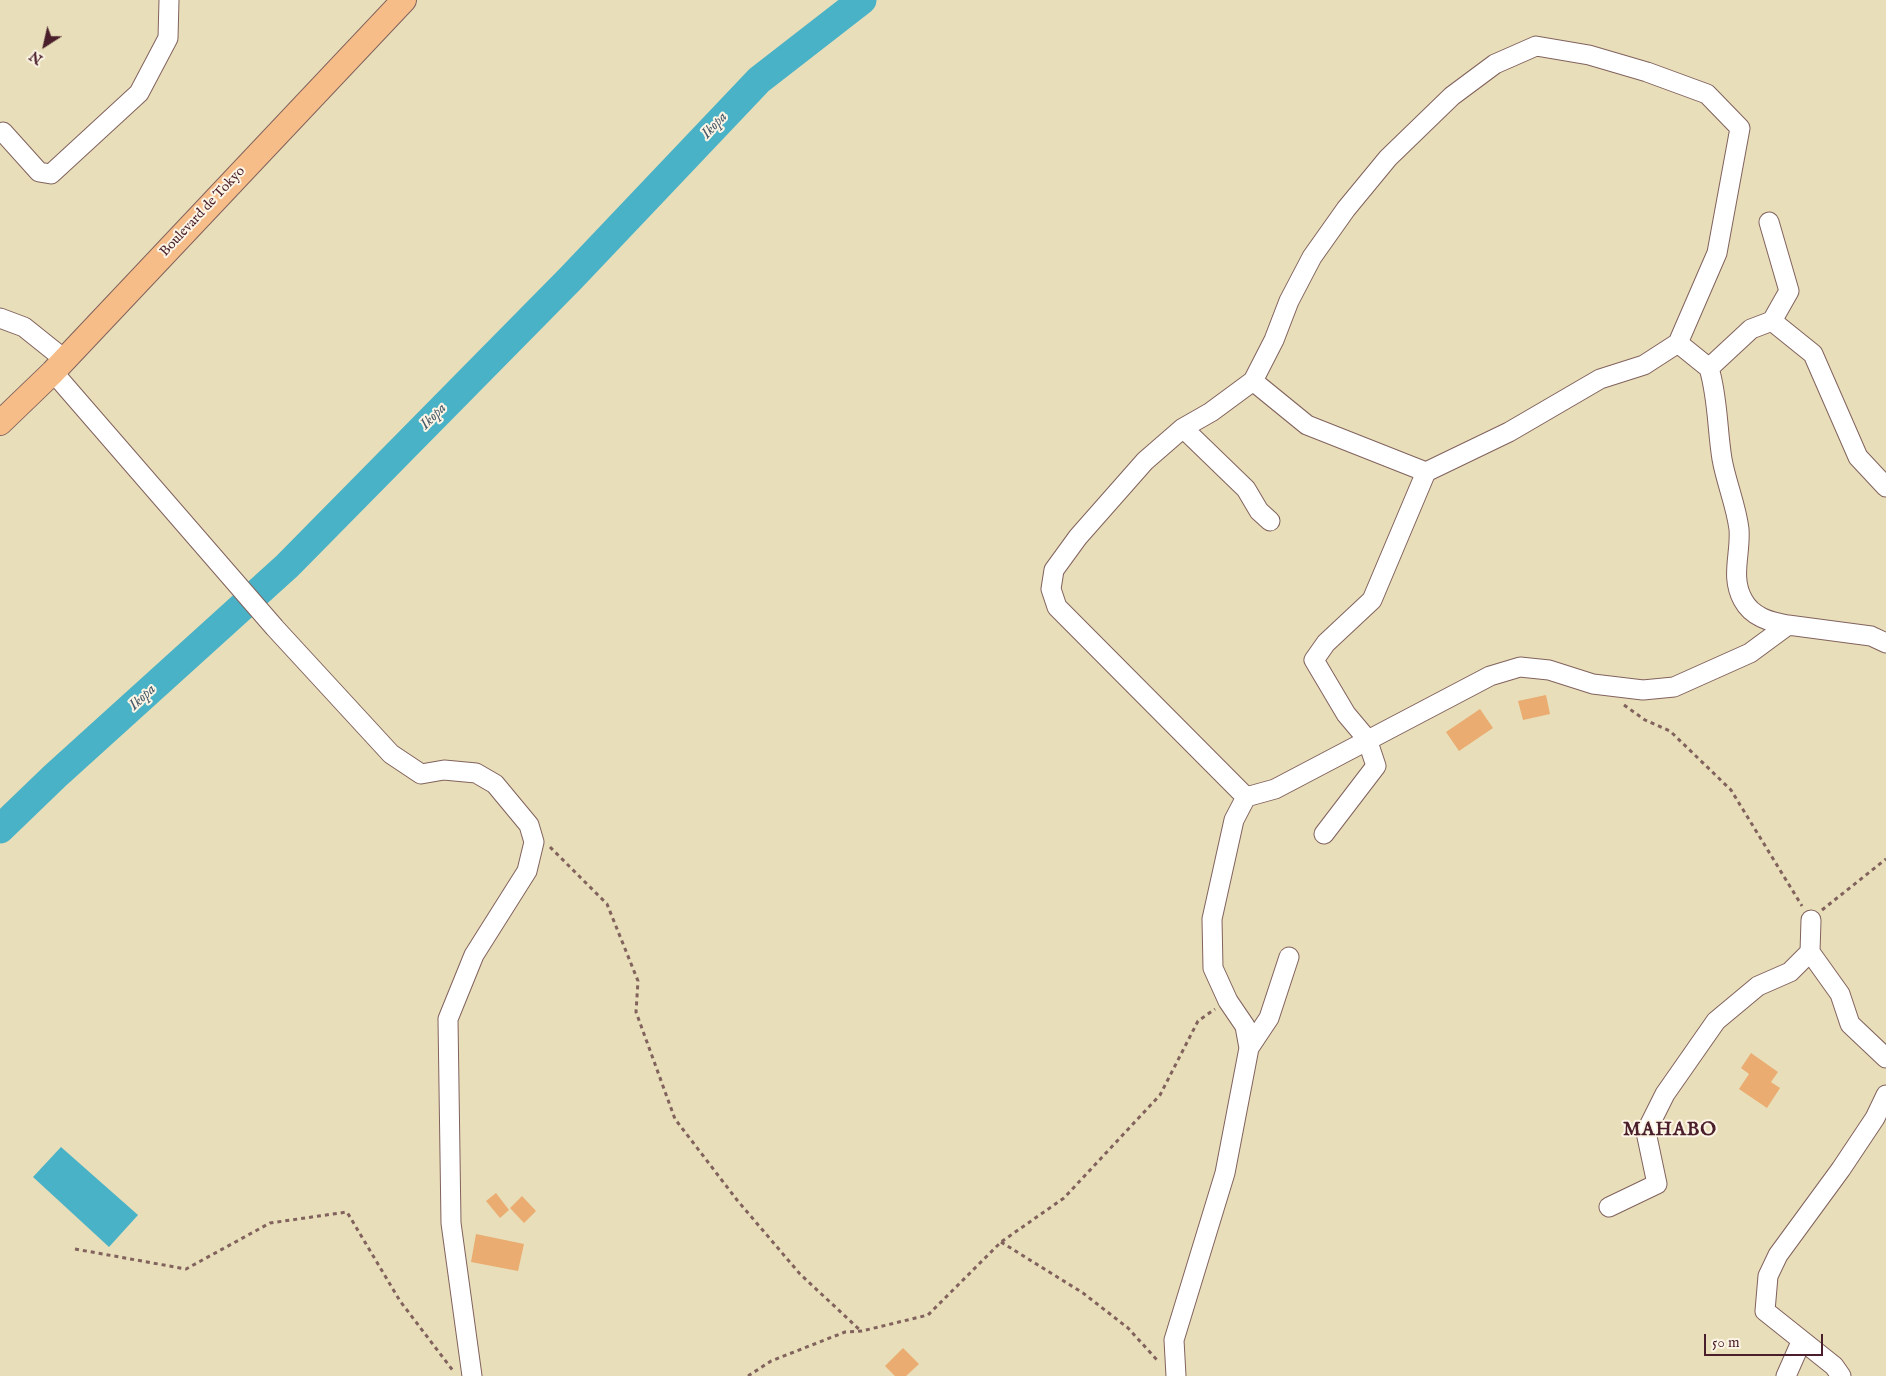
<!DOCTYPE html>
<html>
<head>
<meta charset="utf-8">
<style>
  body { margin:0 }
  #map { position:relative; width:1886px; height:1376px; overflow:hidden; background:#e8deb9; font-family:"IM FELL English",serif }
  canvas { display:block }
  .north { position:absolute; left:20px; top:20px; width:50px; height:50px; -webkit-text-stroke:4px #fcf5e5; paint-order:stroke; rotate:215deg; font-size:14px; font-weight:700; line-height:20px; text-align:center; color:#4a1f2b }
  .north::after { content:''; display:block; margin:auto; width:18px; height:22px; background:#4a1f2b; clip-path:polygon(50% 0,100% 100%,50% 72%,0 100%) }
  .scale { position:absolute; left:1704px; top:1334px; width:119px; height:22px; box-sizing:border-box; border:2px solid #4a1f2b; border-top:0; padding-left:6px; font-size:15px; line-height:18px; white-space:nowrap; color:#4a1f2b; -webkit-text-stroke:4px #fcf5e5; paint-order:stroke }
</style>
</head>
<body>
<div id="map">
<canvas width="1886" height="1376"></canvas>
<div class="north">N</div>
<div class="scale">50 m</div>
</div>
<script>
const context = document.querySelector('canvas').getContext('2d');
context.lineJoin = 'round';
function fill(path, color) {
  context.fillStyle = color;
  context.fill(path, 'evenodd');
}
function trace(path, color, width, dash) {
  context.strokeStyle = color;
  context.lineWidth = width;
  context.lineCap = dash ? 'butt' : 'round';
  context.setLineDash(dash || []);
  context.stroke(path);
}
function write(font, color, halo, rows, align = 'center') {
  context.font = font + ' "IM FELL English",serif';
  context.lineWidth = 4;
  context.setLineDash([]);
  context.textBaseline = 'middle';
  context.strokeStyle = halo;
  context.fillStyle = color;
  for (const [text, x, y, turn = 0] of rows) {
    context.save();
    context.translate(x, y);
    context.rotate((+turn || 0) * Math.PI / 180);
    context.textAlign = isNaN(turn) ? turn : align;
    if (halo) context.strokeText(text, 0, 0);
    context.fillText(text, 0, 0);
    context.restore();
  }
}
fill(new Path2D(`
  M61,1147l77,68 -29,32 -76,-70z`), '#49b2c7');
trace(new Path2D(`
  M0,829l55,-53 232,-210 284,-288 188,-198 103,-80`), '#49b2c7', 29);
fill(new Path2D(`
  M1546,695l4,19 -27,6 -5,-19z
  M1480,709l13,19 -34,23 -13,-19z
  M1751,1053l27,19 -7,10 9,6 -13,20 -28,-19 10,-15 -8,-6z
  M496,1193l13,17 -9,8 -14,-17z
  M522,1196l14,15 -12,12 -14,-15z
  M476,1234l48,10 -6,27 -47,-9z
  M903,1348l16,16 -13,12h-11l-10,-10z`), '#eaac71');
const minor = new Path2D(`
  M3,132l36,40 12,2 88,-81 29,-55 1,-38
  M1769,222l20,69 -17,30 41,33 45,103 28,30
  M0,318l24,9 40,32
  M1709,368c9,30 8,60 13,91 4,23 14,46 17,70 2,25 -9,48 4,71 9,17 27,22 45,25
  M53,372l222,256 116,126 30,20 23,-4 32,3 19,11 34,41 5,17 -7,29 -53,84 -26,64 3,204 21,153
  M1253,381l54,44 119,47 -54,128 -46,43 -12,17 32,54 21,25 9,27 -52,68
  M1183,428l63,61 13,22 11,10
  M1426,472l83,-40 91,-53 44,-14 34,-22
  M1246,797l-189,-190 -6,-18 3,-19 24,-33 67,-76 38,-33 28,-16 42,-31 21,-41 15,-39 23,-44 34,-48 42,-51 64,-62 43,-32 41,-18 53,9 58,17 60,22 33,34 -23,125 -39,90 31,25 42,-39 21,-8
  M1810,952l30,42 10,30 36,34
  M1249,1048l20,-30 20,-61
  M1609,1207l48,-23 -11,-52 19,-38 51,-73 42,-35 32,-14 20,-20 1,-32
  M1176,1376l-2,-36 51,-167 24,-125 -4,-22 -17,-25 -15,-33 -1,-49 22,-99 12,-23 29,-8 215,-113 30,-9 29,3 44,14 50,6 31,-3 76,-34 38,-28 83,11 15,7
  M1786,1376l15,-34
  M1841,1376l-7,-10 -69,-55 3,-35 10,-21 63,-86 34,-51 11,-23`);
const major = new Path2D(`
  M0,423l53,-51 351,-372`);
trace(minor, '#81625d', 21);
trace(major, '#81625d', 26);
trace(new Path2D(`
  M1624,705l21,15 25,11 61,59 71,116
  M550,847l57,57 31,77 -2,31 39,107 62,81 63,74 61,57
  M1822,910l64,-51
  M1001,1242l82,51 45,35 30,33
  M75,1249l111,20 84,-46 77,-11 53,89 54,71
  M748,1376l23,-15 74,-29 17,-1 66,-16 73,-73 63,-44 96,-103 38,-74 17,-12`), '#81625d', 3, [4, 4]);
trace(minor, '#fff', 19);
trace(major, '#f7bd88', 24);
write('14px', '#4a1f2b', '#fcf5e5', [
  ["Boulevard de Tokyo",203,212,-47]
]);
write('italic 15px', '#4a5a69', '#fcf5e5', [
  ["Ikopa",715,126,-47],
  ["Ikopa",434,417,-45],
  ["Ikopa",143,698,-43]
]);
context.letterSpacing = '1px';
write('bold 19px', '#4a1f2b', '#fcf5e5', [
  ["MAHABO",1670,1131]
]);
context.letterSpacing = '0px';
</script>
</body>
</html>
